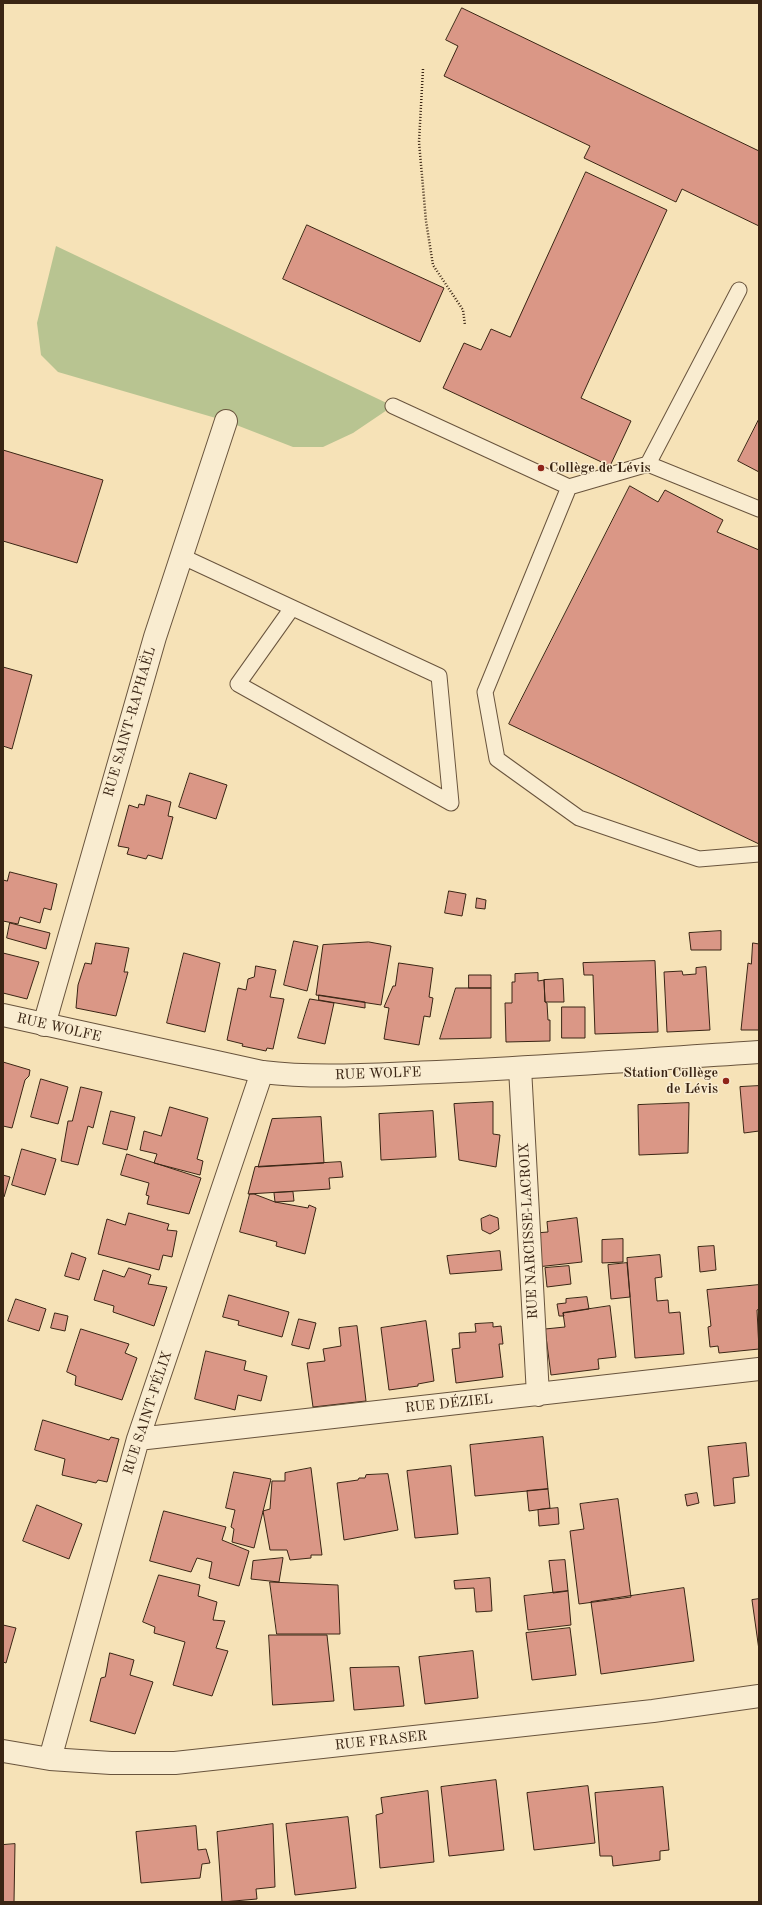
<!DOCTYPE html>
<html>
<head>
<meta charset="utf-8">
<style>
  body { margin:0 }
  #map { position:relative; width:762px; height:1905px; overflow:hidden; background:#f6e2b7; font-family:"Old Standard TT",serif }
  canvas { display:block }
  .frame { position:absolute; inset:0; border:4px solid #3a2514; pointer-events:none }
</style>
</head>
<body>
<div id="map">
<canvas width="762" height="1905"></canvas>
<div class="frame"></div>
</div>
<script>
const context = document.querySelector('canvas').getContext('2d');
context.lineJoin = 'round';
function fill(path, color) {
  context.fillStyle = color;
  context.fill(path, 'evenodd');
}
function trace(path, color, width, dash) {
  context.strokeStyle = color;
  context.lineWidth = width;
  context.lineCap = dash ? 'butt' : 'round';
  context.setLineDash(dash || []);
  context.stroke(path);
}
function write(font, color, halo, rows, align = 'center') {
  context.font = font + ' "Old Standard TT",serif';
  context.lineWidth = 3;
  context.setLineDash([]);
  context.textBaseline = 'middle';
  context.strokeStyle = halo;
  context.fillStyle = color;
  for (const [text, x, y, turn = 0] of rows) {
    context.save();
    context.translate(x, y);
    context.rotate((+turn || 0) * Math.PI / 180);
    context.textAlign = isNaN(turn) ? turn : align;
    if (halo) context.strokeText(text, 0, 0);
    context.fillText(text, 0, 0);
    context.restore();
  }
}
fill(new Path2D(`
  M56,246l337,160 -40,27 -30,14h-30l-67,-26 -168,-49 -17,-17 -4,-32z`), '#b8c491');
const building = new Path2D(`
  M462,8l297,143v75l-77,-37 -6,13 -92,-44 6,-12 -146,-70 14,-30 -12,-6z
  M586,172l81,38 -86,188 50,23 -21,45 -167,-78 21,-45 17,7 10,-21 19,8z
  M307,225l137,63 -24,54 -137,-63z
  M759,419v53l-21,-11z
  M3,450l100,30 -26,83 -74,-22z
  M630,486l28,16 7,-12 58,30 -6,12 42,18v294l-250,-120z
  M3,667l29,8 -20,74 -9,-3z
  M190,773l37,12 -11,34 -37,-12z
  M147,795l24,7 -3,14 5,1 -11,42 -14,-4 -2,4 -19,-5 2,-6 -11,-2 11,-41 9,3 1,-4 5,1z
  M10,872l47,12 -6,26 -7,-2 -4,15 -20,-6 -2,7 -15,-3v-41l4,1z
  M449,891l17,3 -4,22 -17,-3z
  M477,898l9,2 -1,9 -9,-1z
  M10,923l40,10 -4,16 -39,-11z
  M721,931v19h-30l-2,-17z
  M294,941l24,5 -11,45 -23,-6z
  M369,942l22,4 -10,59 -65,-10 7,-50z
  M96,943l33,5 -5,24h4l-12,44 -40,-8 2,-23 7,-22 6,1z
  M753,943l6,1v86h-18l7,-67 3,1z
  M3,953l36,9 -12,37 -24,-6z
  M184,953l36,10 -15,69 -38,-9z
  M655,961l3,71 -63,2 -2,-59h-9l-1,-12z
  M399,963l34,5 -4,29 4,1 -3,19 -6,-1 -5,29 -35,-6 5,-31 -5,-1 9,-21h2z
  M256,966l20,4 -6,27 14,2 -11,50 -6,-1 -1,3 -24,-5 1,-2 -16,-4 11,-52 8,2 2,-11 6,-2z
  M706,967l4,63 -43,2 -3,-60 18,-1 1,4 13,-1v-6z
  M538,973v8l6,-1 1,22 2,1 1,17h2v21l-44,1 -1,-39h7v-21h3v-8z
  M469,975h22v13h-22z
  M563,979l1,23h-19l-1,-22z
  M456,988h35v50l-51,1z
  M319,995l46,7v6l-46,-8z
  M310,999l24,4 -9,41 -27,-6z
  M562,1007h23v31h-23z
  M3,1062l27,8 -1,6 -4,4 -13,48 -9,-2z
  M41,1079l27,8 -10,37 -27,-7z
  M759,1086v45l-15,2 -4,-46z
  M81,1087l21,5 -9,36 -5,-2 -10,39 -17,-4 7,-40h4z
  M493,1102v32l7,1 -4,32 -37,-7 -5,-56z
  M689,1103l-1,50 -49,2 -1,-50z
  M170,1107l38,11 -11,41 6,2 -3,14 -46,-12 3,-9 -17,-4 4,-19 17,5z
  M111,1111l24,6 -8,33 -24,-6z
  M433,1111l3,46 -55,3 -2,-46z
  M321,1117l3,46 -66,4 14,-48z
  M22,1149l34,10 -11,36 -33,-10z
  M127,1154l74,24 -12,36 -42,-10 2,-8 -3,-1 3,-12 -28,-8z
  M341,1162l2,15 -14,1 1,11 -82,5 7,-27z
  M3,1175l7,2 -6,20h-1z
  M293,1192l1,9 -19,1 -1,-9z
  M250,1194h4l21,8 33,6 1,-3 7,3 -11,46 -29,-8 1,-4 -37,-10z
  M129,1213l40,11 -2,6 10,1 -5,26 -9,-2 -4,15 -61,-16 9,-35 18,6z
  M490,1215l8,3 1,11 -9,5 -8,-4 -1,-11z
  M577,1218l5,44 -45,5 -2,-34 13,-1 -1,-10z
  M623,1239v23l-21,1v-23z
  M714,1246l2,24 -16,2 -2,-25z
  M500,1251l2,19 -52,4 -3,-18z
  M72,1253l14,5 -7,22 -14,-4z
  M660,1255l2,22 -7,1 2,23 11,-1 1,13 11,-1 4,42 -49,4 -8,-100z
  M627,1263l3,34 -19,2 -3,-34z
  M569,1266l2,18 -24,3 -2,-19z
  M129,1268l22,7 -3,9 19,3 -13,39 -41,-14 1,-6 -20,-6 9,-30 21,7z
  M759,1285v24l-2,1 2,39 -40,4 -1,-7 -8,1 -2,-20 3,-1 -4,-36z
  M229,1295l60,17 -7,25 -44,-12 1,-4 -16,-4z
  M587,1297l2,12 -26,4 1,3h-5l-2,-12 9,-1v-4z
  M16,1299l30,10 -7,22 -31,-10z
  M610,1306l6,51 -18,2 1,10 -48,6 -6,-46 20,-2 -2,-14z
  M55,1313l13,3 -3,15 -14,-3z
  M299,1319l17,4 -7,26 -17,-4z
  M426,1321l8,60 -16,3v2l-29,4 -8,-62z
  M493,1323v4l8,-1 2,18h-4l4,33 -47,6 -4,-34 8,-1 -1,-15 17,-1 -1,-8z
  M357,1326l9,75 -53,6 -6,-44 18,-2 -2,-12 18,-3 -2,-18z
  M81,1329l48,15 -4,9 12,5 -15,42 -47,-15 1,-9 -9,-4z
  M206,1351l40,10 -2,9 23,6 -6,25 -23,-6 -3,15 -40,-11z
  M43,1420l66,20 2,-3 8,2 -12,43 -9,-2 -2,3 -34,-8 3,-16 -30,-9z
  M543,1437l5,52 -73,7 -5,-51z
  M746,1443l3,33 -16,2 2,25 -21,3 -6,-59z
  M451,1466l7,68 -43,4 -8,-67z
  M311,1468l11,87h-11v3l-21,2 -3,-10h-17l-7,-39 7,-2 2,-28h13v-8z
  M234,1472l37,7 -17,69 -22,-6 2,-13 -3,-2 4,-17 -9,-2z
  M388,1474l10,56 -54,10 -7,-57 21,-3 1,-2h6l1,-3z
  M548,1489l2,19 -21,3 -2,-20z
  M697,1493l2,10 -12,3 -2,-11z
  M618,1499l13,98 -52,7 -9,-73 14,-2 -4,-25z
  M37,1505l45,19 -13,35 -46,-18z
  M558,1508l1,16 -20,2 -1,-16z
  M164,1511l62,16 -4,13 27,11 -10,35 -30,-8 3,-16 -15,-4 -6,14 -41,-11z
  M283,1558l-4,24 -28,-3 2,-18z
  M565,1560l3,31 -15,2 -4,-32z
  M159,1575l41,10 -2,11 19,6 -4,18 12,1 -9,27 12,3 -16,45 -39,-11 12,-43 -31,-9 1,-6 -12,-5z
  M490,1578l2,33 -16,1 -2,-24 -19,1 -1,-8z
  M270,1582l68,3 2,49h-63z
  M684,1588l10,73 -93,13 -10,-72z
  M568,1591l3,34 -43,5 -4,-34z
  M759,1599v51l-7,-50z
  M3,1625l13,3 -10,35 -3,-1z
  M570,1628l6,47 -44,5 -6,-47z
  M269,1635h58l7,66 -61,4z
  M473,1651l5,47 -53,6 -6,-47z
  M110,1653l24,7 -4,15 23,7 -18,52 -45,-13 11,-43 4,-1z
  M399,1667l5,39 -50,4 -4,-42z
  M496,1780l8,70 -55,6 -8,-69z
  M588,1786l7,57 -61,7 -7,-57z
  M663,1787l6,63 -9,1v9l-47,6 -1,-10h-12l-5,-63z
  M428,1791l6,71 -54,6 -4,-53 7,-2 -2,-15z
  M348,1817l8,71 -61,7 -9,-71z
  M273,1824l2,63 -19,2 1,10 -35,3 -5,-70z
  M196,1826l2,24 8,-1 4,14 -8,1 -2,14 -59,5 -5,-51z
  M15,1844l-1,58h-11v-57z`);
fill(building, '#da9786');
trace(building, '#3a2514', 1);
const service = new Path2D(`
  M393,406l176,81 79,-23 111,45
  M648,464l91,-174
  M569,487l-84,205 12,67 82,59 120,41 60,-5
  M181,556l258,120 12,127 -213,-119 54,-76`);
const minor = new Path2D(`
  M44,1025l111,-388 71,-216
  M520,1068l18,327
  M138,1439l621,-70
  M3,1751l47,8 61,4h64l478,-52 106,-15
  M50,1759l88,-320 124,-367`);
const tertiary = new Path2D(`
  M3,1015l259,57c58,7 116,2 175,0 107,-5 215,-13 322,-20`);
trace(service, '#69543d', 17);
trace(minor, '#69543d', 24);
trace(tertiary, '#69543d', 24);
trace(new Path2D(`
  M423,69l-4,73 7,79 7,44 30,45 2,15`), '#3a2514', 2.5, [1, 2]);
trace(service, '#f9ecd0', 15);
trace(minor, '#f9ecd0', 22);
trace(tertiary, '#f9ecd0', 22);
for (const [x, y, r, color] of [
  [541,468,4,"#8f2418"],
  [726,1081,4,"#8f2418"]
]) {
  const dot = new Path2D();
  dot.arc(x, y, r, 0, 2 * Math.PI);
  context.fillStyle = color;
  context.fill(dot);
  trace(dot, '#f9ecd0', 1.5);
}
write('bold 14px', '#3a2514', '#f9ecd0', [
  ["Collège de Lévis",549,468],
  ["Station Collège",718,1073,"right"],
  ["de Lévis",718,1089,"right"]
], 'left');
write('14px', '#3a2514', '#f9ecd0', [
  ["RUE SAINT-RAPHAËL",130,722,-74],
  ["RUE WOLFE",59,1028,13],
  ["RUE WOLFE",378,1074,-2],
  ["RUE NARCISSE-LACROIX",529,1231,-93],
  ["RUE DÉZIEL",449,1404,-6],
  ["RUE SAINT-FÉLIX",148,1413,-72],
  ["RUE FRASER",381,1741,-6]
]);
</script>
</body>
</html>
